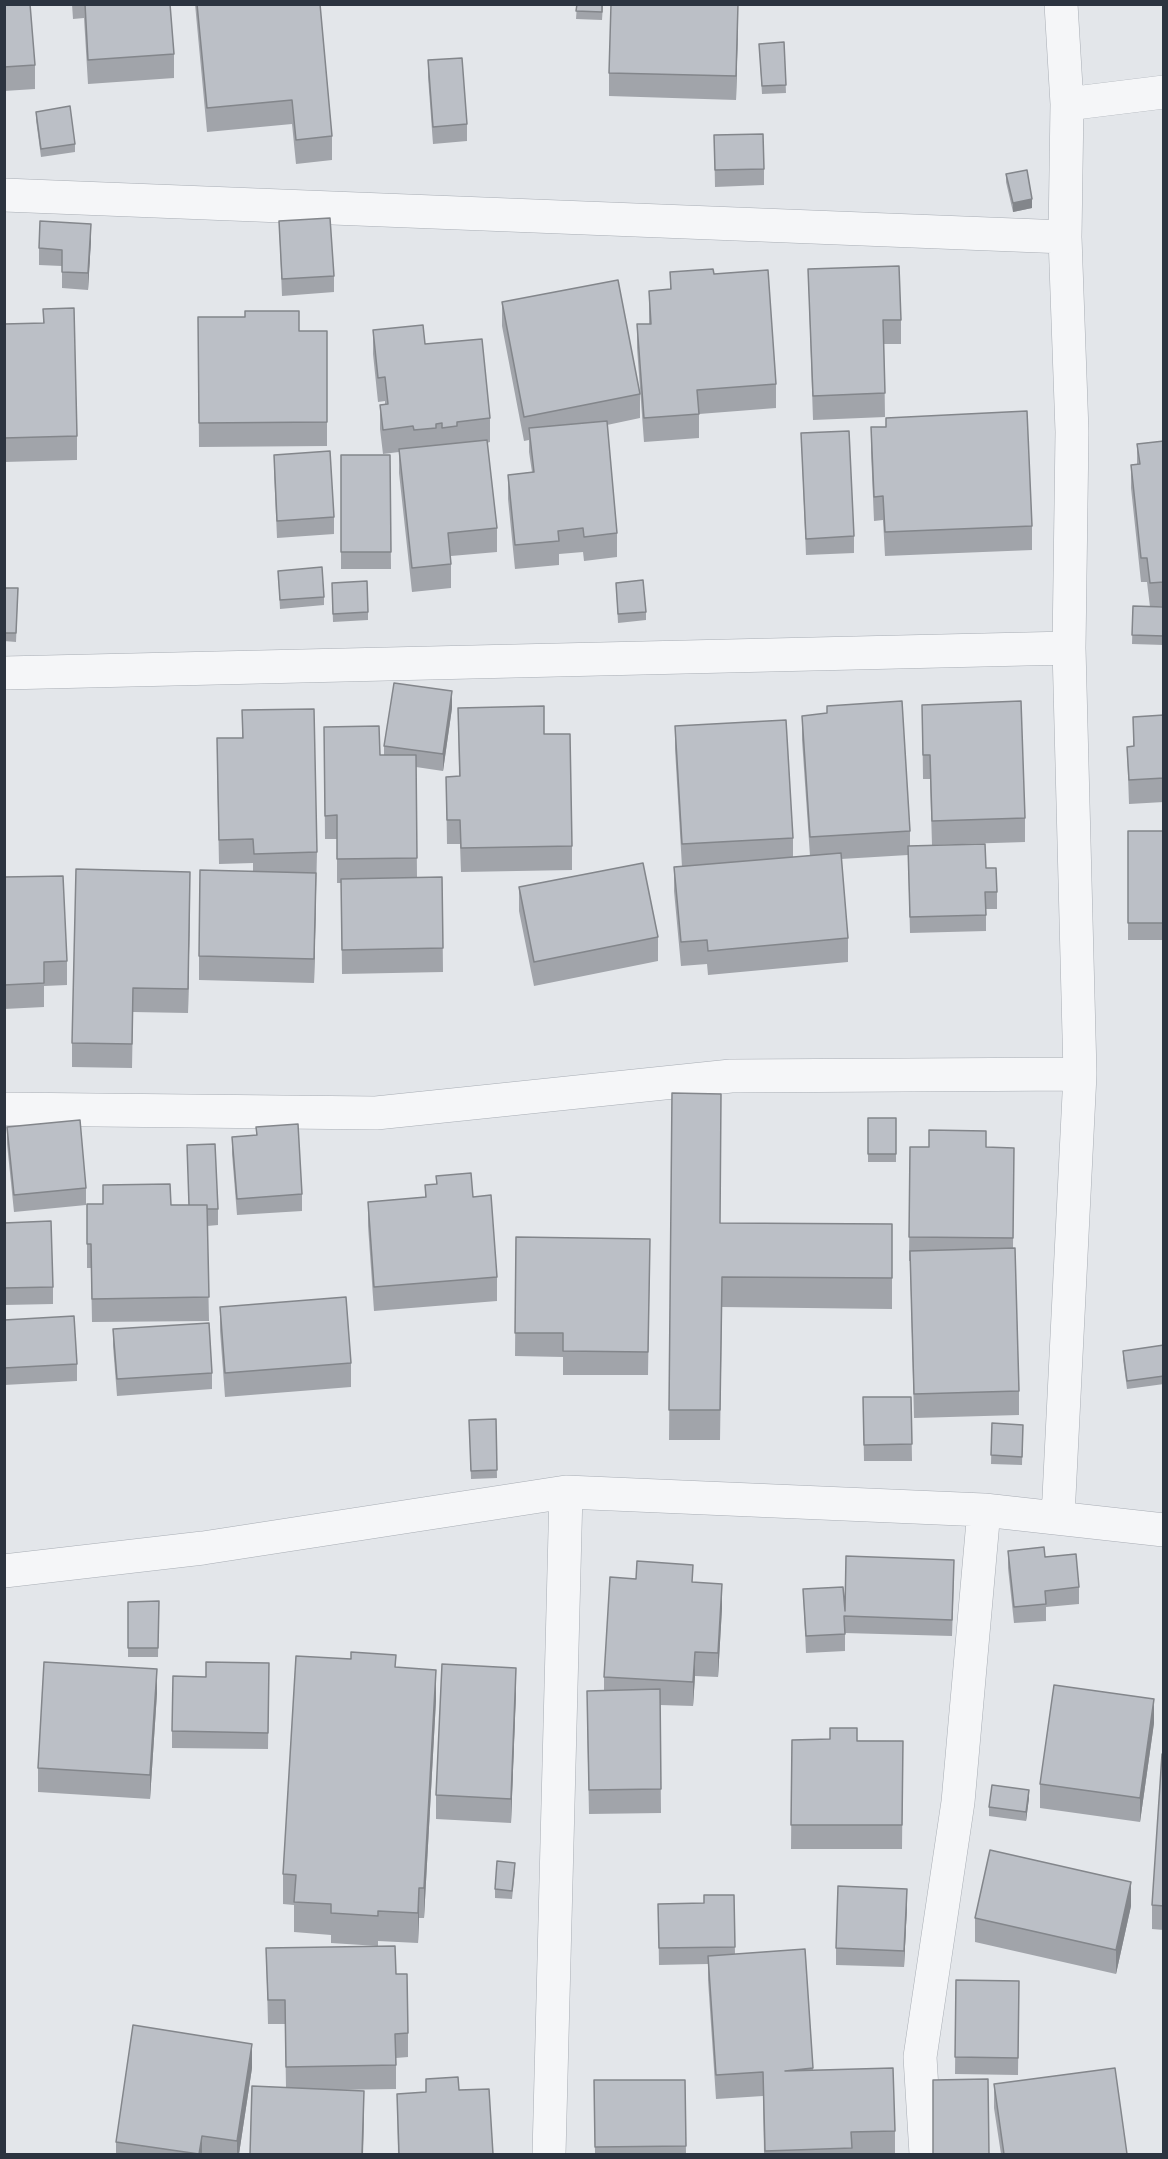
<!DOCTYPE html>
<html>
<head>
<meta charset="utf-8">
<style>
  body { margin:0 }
  #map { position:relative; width:1168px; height:2159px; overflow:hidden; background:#e3e6ea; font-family:Rubik,sans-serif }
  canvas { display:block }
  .frame { position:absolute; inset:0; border:6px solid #2c3440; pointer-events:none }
</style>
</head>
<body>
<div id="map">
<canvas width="1168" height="2159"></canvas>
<div class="frame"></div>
</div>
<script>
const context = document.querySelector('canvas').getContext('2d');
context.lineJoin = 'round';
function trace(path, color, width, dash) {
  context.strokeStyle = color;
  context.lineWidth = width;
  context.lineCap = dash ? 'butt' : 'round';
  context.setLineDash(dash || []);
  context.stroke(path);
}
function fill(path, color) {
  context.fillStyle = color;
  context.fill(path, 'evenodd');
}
const minor = new Path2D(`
  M1067,104l97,-12
  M4,195l1061,42
  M4,673l1065,-25
  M4,1109l372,4 355,-37 349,-2
  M1058,1517l22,-443 -11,-426 3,-216 -7,-195 2,-133 -6,-100
  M4,1571l199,-23 363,-56 418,18 180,20
  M549,2154l17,-662
  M926,2154l-6,-97 38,-255 26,-292`);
trace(minor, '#a8adb4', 34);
trace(minor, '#f5f6f8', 33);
fill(new Path2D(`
  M4,4l31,61v24l-31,2z
  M72,4h98l4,50v24l-86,6 -4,-66 -11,1z
  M195,4h125l12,132v24l-36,4 -4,-40 -85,8z
  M577,4h26l-1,16 -26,-1z
  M738,23l-2,77 -127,-4v-23z
  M784,42l2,51 -24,1 -3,-50z
  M428,60l39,64v17l-34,3 -5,-67z
  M36,112l39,32v8l-34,5 -5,-37z
  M714,135l50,34v16l-49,2z
  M1006,174l26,34 -19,4 -7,-30z
  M279,221l55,55v16l-52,4z
  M91,240l-3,50 -26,-2v-22l-23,-1v-17z
  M808,269l93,51v24h-17l1,73 -72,3z
  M670,272l44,2 62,110v24l-77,6v24l-55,4 -7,-94v-24h12v-33l21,-1z
  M502,302l138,92v24l-33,7 10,108v24l-33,4 -1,-9 -24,2v11l-44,4 -7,-70v-24l24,-3 -3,-20v-12l-5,1 -22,-115z
  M43,309l34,127v24l-73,2v-138l39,-1z
  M198,317l101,14h28v115l-128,1z
  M373,330l52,14 65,74v24l-3,1 10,85v24l-46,4v32l-39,4 -13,-119v-21l-16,2 -3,-25v-24h5v-4l-7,1 -5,-48z
  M871,427l161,99v24l-147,6 -2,-36 -9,1 -3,-70z
  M801,433l53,103v17l-48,2z
  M1164,441v165l-13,1h13v38l-32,-1 1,-38 17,1 -3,-25h-6l-10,-94v-23l6,-1v-20z
  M274,455l60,62v17l-57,4 -3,-67z
  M341,455h49l1,114h-50z
  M278,571l46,26v8l-44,4z
  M616,583l30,29v8l-28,3z
  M4,588h14l-2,54 -12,-1z
  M332,591l36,21v8l-35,2z
  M922,705l103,113v24l-93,3 -2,-66h-7z
  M452,708l-9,63 -27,-4 1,110h25l1,95 -101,2 -1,-91h-4v-44h-12l-1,-112 56,28h4v-9z
  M458,708l86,26 28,112v24l-111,2 -1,-28h-13l-1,-67 13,-1z
  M242,710l75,142 -3,131 -115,-3v-24l54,-85v-8l-34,1 -2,-102 25,-24z
  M1164,715v87l-35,2 -2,-57 6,-1v-29z
  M802,716l108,115v15l76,22 11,24v17h-11v22l-76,2 -2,-78 -67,4 7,79v24l-140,13 -1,-11 -26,2 -7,-75v-24h8l-7,-118v-23l118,112v19l17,-1 -8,-116z
  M1128,831h36v109h-36z
  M4,877l63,84v24l-23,1v21l-40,2z
  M519,887l139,50v24l-124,25 -15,-75z
  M190,896l-2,117 -55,-1 -1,56 -60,-1v-24z
  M672,1093l48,130 172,1v85l-170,-2 -2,133h-51z
  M868,1118h28v44h-28z
  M7,1127l79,61v17l-72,7 -7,-68z
  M256,1127l46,67v17l-65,4 -5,-61v-17l24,-2z
  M187,1145l31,64v16l-11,1 2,95 -117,1 -1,-54h-4v-64l102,1z
  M910,1147l104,1 -1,100 6,143v24l-105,3 -4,-157h-1z
  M436,1176l37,21 24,80v24l-123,10 -6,-85v-24l57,-5v-12l11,-1z
  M4,1223l49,64v17l-49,1z
  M516,1237l134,2 -2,136h-85v-18l-48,-1z
  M220,1307l131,56v24l-126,10 -5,-66z
  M4,1320l73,44v17l-73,4z
  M113,1329l99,44v16l-95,7 -4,-50z
  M1164,1345v39l-37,5 -4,-30v-8z
  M863,1397h48l1,64h-48z
  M496,1419l1,59 -26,1 -2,-59z
  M992,1423l31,2 -1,40 -31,-1z
  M1008,1551l37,6 34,30v17l-33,3v14l-32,2 -6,-55z
  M954,1576l-2,60 -107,-3v18l-39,2 -3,-64 42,22z
  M693,1582l29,26 -4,69 -23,-1 -2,30 -33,-1 1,108 -72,1 -2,-99 17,-24v-14z
  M159,1601l-1,56h-30v-55z
  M269,1663l-1,86 -96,-1v-17z
  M396,1667l40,33 -12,218h-5l-1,25 -40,-2v5l-47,-3v-8l-37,-3v-27l-11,-1v-30z
  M516,1692l-5,131 -75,-4v-24z
  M157,1693l-7,106 -112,-7v-24z
  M1154,1723l-14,99 -100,-14v-24z
  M792,1740l111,1 -1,108h-111z
  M1164,1755v175l-12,-1v-24z
  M1029,1798l-3,23 -37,-5v-9z
  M515,1871l-3,28 -17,-1v-9z
  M704,1895h30l1,59 70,-5 8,121 82,61v23h-131l-1,-58 -47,3 -8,-119v-16l-49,1 -1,-61 46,-1z
  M907,1906l-3,61 -68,-2v-17z
  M1131,1906l-15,68 -141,-32v-24z
  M266,1948l130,26 12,59v24l-12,1v31l-63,1 31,25 -1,39h-113l36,-66 -1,-64h-17z
  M956,1980l63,1 -1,94 -63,-1z
  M252,2068l-13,86h-123v-12z
  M426,2079l33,11 34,64h-95l-1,-60 29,-2z
  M594,2080h91l1,74h-91z
  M994,2084l133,70h-126l-7,-46z`), '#a1a4aa');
fill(new Path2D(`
  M738,4v19l-2,77v-24z
  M1032,199v9l-19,4v-9z
  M91,224v16l-3,50v-17z
  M452,691v17l-9,63v-17z
  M190,872v24l-2,117v-24z
  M316,873v24l-2,86v-24z
  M722,1584v24l-4,69v-24z
  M695,1652v24l-2,30v-24z
  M516,1668v24l-5,131v-24z
  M157,1669v24l-7,106v-24z
  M436,1670v30l-12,218v-30z
  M1154,1699v24l-14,99v-24z
  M1029,1790v8l-3,23v-9z
  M1131,1882v24l-15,68v-24z
  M419,1888v30l-1,25v-30z
  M907,1889v17l-3,61v-16z
  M252,2044v24l-13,86h-2v-13z
  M364,2091l-1,63h-1z
  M202,2136v18h-3z`), '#83868b');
const building = new Path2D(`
  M4,4h26l5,61 -31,2z
  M85,4h85l4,50 -86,6z
  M197,4h123l12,132 -36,4 -4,-40 -85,8z
  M577,4h25v8l-26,-1z
  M611,4h127l-2,72 -127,-3z
  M784,42l2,43 -24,1 -3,-42z
  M462,58l5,66 -34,3 -5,-67z
  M70,106l5,38 -34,5 -5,-37z
  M763,134l1,35 -49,1 -1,-35z
  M1027,170l5,29 -19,4 -7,-29z
  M330,218l4,58 -52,3 -3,-58z
  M40,221l51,3 -3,49 -26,-1v-22l-23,-2z
  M899,266l2,54h-18l2,73 -72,3 -5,-127z
  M713,269l1,5 54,-4 8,114 -79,6 2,24 -55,4 -7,-94h14l-2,-33 22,-2 -1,-17z
  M618,280l22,114 -116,23 -22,-115z
  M74,308l3,128 -73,2v-114l40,-1 -1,-14z
  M245,311h54v20h28v91l-128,1 -1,-106h47z
  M423,325l2,19 57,-5 8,79 -33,4v4l-15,2v-5l-6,1v4l-22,2 -1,-4 -30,4 -3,-25 8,-1 -3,-27 -7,1 -5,-48z
  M1027,411l5,115 -147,6 -2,-36 -9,1 -3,-70h15v-9z
  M607,421l10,112 -33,4 -1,-9 -25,3 1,10 -44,4 -7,-70 26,-3 -5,-44z
  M849,431l5,105 -48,3 -5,-106z
  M487,440l10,88 -49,5 3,31 -39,4 -13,-119z
  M1164,441v141l-14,1 -3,-25h-6l-10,-93 9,-1 -3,-20z
  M330,451l4,66 -57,4 -3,-66z
  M341,455h49l1,97h-50z
  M322,567l2,30 -44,3 -2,-29z
  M643,580l3,32 -28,2 -2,-31z
  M367,581l1,31 -35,2 -1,-31z
  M4,588h14l-2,45h-12z
  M1133,606l31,1v29l-32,-1z
  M394,683l58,8 -9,63 -59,-8z
  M902,701l8,130 -100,6 -8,-121 25,-3v-7z
  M1021,701l4,117 -93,3 -2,-66h-7l-1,-50z
  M544,706v28h26l2,112 -111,2 -1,-28h-13l-1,-43 14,-1 -2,-68z
  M314,709l3,143 -63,2 -1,-15 -34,1 -2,-102h26l-1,-28z
  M1164,715v63l-35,2 -2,-33 7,-1 -1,-29z
  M786,720l7,118 -111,6 -7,-118z
  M379,726l1,29h36l1,103 -80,1v-44l-12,1 -1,-89z
  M1128,831h36v92h-36z
  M985,844l1,24h10l1,24h-12l1,23 -76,2 -2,-71z
  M841,853l7,85 -140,13 -1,-11 -26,2 -7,-75z
  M643,863l15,74 -124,25 -15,-75z
  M76,869l114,3 -2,117 -55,-1 -1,56 -60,-1z
  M200,870l116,3 -2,86 -115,-3z
  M63,876l4,85 -23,1v21l-40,2v-108z
  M442,877l1,71 -101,2 -1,-71z
  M672,1093l49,1 -1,129 172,1v54l-170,-1 -2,133h-51z
  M868,1118h28v36h-28z
  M80,1120l6,68 -72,7 -7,-68z
  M298,1124l4,70 -65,5 -5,-62 25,-2 -1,-8z
  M929,1130l57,1v16l28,1 -1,90 -104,-1 1,-90h19z
  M215,1144l3,65h-11v-4h-18l-2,-60z
  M471,1173l2,24 18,-2 6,82 -123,10 -6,-85 58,-5 -1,-12 12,-1 -1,-8z
  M170,1184l1,21h36l2,92 -117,2 -1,-55h-4v-40h16v-19z
  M51,1221l2,66 -49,1v-65z
  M516,1237l134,2 -2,113 -85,-1v-18h-48z
  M1015,1248l4,143 -105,3 -4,-143z
  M346,1297l5,66 -126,10 -5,-66z
  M74,1316l3,48 -73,4v-48z
  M209,1323l3,50 -95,6 -4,-50z
  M1164,1345v31l-37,5 -4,-30z
  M863,1397h48l1,47 -48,1z
  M496,1419l1,51 -26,1 -2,-51z
  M992,1423l31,2 -1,32 -31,-2z
  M1044,1547l1,10 31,-3 3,33 -34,4 1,13 -32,3 -6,-56z
  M846,1556l108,4 -2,60 -108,-4 1,18 -39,2 -3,-47 40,-2 2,24z
  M637,1561l56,4 -1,17 30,2 -4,69 -23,-1 -2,30 -89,-5 6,-100 26,2z
  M159,1601l-1,47h-30v-46z
  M351,1652l45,3 -1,12 41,3 -12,218h-5l-1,25 -40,-2v5l-47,-3v-9l-37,-2 2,-27 -13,-1 13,-218 55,3z
  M44,1662l113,7 -7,106 -112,-7z
  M206,1662l63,1 -1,70 -96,-2 1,-55 33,1z
  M442,1664l74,4 -5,131 -75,-4z
  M1054,1685l100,14 -14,99 -100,-14z
  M660,1689l1,100 -72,1 -2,-99z
  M830,1728h27v13h46l-1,84h-111l1,-85 38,-1z
  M1162,1754l2,1v151l-12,-1z
  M992,1785l37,5 -3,22 -37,-5z
  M990,1850l141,32 -15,68 -141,-32z
  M497,1861l18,2 -3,28 -17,-2z
  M838,1886l69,3 -3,62 -68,-3z
  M704,1895h30l1,52 -76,1 -1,-44 46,-1z
  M395,1946l1,28h11l1,59 -13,1 1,31 -110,2 -1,-67h-17l-2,-52z
  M805,1949l8,119 -28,3 108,-3 2,63 -44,1 1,16 -87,3 -2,-79 -47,3 -8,-119z
  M956,1980l63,1 -1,77 -63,-1z
  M133,2025l119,19 -15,97 -35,-5 -3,18 -83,-12z
  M1115,2068l12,86h-123l-10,-70z
  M458,2077l1,13 30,-1 4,65h-94l-2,-60 29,-2v-13z
  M988,2079l1,75h-56v-74z
  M594,2080h91l1,66 -91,1z
  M252,2086l112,5 -2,63h-112z`);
fill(building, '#bbbfc6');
trace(building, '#83868b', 1.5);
</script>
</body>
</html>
